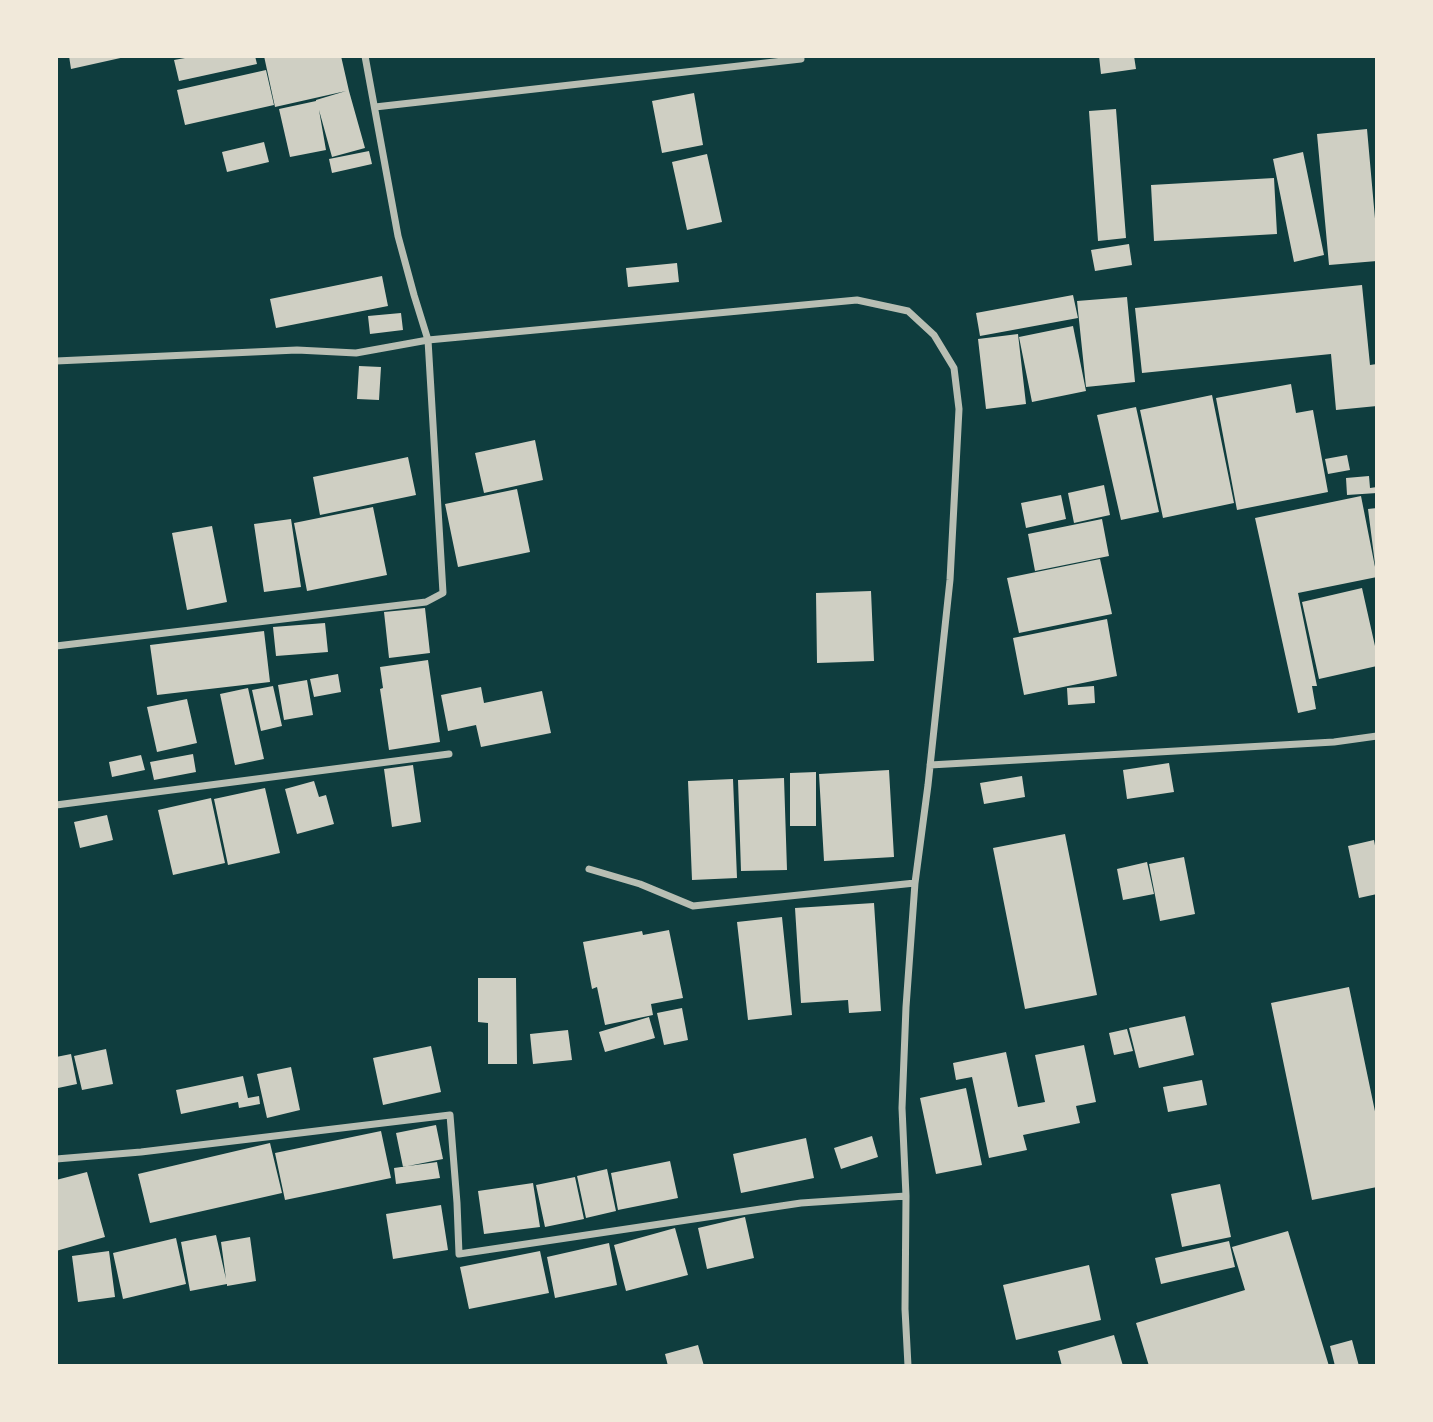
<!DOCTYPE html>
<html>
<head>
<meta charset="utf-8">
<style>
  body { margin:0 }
  #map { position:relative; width:1433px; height:1422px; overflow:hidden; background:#0f3d3e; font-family:"Roboto Condensed",sans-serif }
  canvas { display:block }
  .frame { position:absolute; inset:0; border:58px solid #f1e9da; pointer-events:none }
</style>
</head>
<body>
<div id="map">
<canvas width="1433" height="1422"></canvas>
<div class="frame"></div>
</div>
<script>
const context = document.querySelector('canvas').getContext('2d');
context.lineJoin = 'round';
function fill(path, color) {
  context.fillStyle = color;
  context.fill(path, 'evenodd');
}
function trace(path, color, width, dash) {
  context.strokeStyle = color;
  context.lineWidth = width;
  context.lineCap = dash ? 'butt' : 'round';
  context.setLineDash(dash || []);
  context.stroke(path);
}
fill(new Path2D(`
  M69,56h56v1l-54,12z
  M196,56h59l2,8 -78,17 -5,-21z
  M264,56h77l8,35 16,57 -33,9 -13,-47 7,40 -36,7 -11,-48 37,-8v-1l30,-9 -71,16z
  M1099,56h35l2,13 -35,5z
  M266,70l8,35 -89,20 -8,-35z
  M694,93l9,52 -41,8 -10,-52z
  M1116,109l10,129 -28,3 -9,-130z
  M1367,129l10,112v20l-48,4 -12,-131z
  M264,142l5,20 -42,10 -5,-20z
  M369,151l3,13 -40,9 -3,-14z
  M1303,152l21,103 -30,7 -21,-103z
  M707,154l15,68 -35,8 -15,-68z
  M1274,178l3,56 -123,7 -3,-56z
  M1129,244l3,21 -37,6 -4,-21z
  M677,263l2,19 -51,5 -2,-19z
  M382,276l6,30 -112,22 -6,-29z
  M1362,285l8,80 7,-1v42l-41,4 -5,-56 -189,19 -7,-65z
  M1073,295l5,23 -98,18 -4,-23z
  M1127,297l8,85 -49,5 -9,-86z
  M401,313l2,17 -33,4 -2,-18z
  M1073,326l13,65 -54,11 -13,-65z
  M1018,334l8,70 -40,5 -8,-70z
  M359,366l22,1 -2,33 -22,-1z
  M1291,384l5,29 17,-3 15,82 -91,18 -21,-112z
  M1212,395l22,108 -71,15 -23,-108z
  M1136,407l23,105 -38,8 -24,-105z
  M535,440l8,40 -59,13 -9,-40z
  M1347,455l3,15 -22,4 -3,-15z
  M408,457l8,38 -96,20 -7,-38z
  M1369,476l1,12 7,-1v6l-30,2 -1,-17z
  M1104,485l6,30 -36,8 -6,-30z
  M517,489l13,63 -72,15 -13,-63z
  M1061,495l5,24 -40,9 -5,-25z
  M1361,496l16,81 -79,16 19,93h-5l4,23 -18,4 -43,-195z
  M373,507l14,68 -80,16 -13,-68z
  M1377,508v56h-2l-7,-55z
  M291,519l10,68 -37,5 -10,-68z
  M1102,519l7,37 -74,15 -7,-37z
  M212,526l15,76 -40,8 -15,-77z
  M1100,559l12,55 -93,19 -12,-55z
  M1362,588l15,67v11l-58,13 -17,-77z
  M871,591l3,70 -57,2 -1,-70z
  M425,608l5,45 -41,5 -5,-46z
  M1107,619l10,57 -93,19 -11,-57z
  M325,623l3,29 -52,4 -3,-29z
  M264,631l6,51 -113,13 -7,-50z
  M428,660l12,82 -51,8 -9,-61 3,-1 -3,-21z
  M338,674l3,18 -27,5 -4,-18z
  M307,680l6,35 -29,5 -6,-35z
  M273,686l9,40 -21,5 -9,-41z
  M1094,686l1,17 -27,2 -1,-17z
  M481,687l3,16 58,-12 9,42 -70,14 -5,-22 -28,6 -7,-36z
  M248,688l16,71 -29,6 -15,-71z
  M187,699l10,44 -40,9 -10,-45z
  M193,754l3,18 -42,8 -4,-18z
  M141,755l4,15 -33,7 -3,-15z
  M1169,763l5,29 -47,7 -4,-29z
  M413,765l8,57 -29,5 -8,-58z
  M889,770l5,87 -70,4 -5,-87z
  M816,772v54h-26v-53z
  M1022,776l3,21 -41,7 -4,-21z
  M784,778l3,92 -46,1 -3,-91z
  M733,779l4,99 -45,2 -4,-99z
  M314,781l5,16 7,-2 8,29 -37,10 -12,-45z
  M265,788l15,65 -52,12 -14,-66z
  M211,798l14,65 -52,12 -15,-65z
  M107,815l6,25 -33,8 -6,-26z
  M1065,834l32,161 -72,14 -32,-161z
  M1374,840l3,17v37l-18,4 -11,-52z
  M1184,857l11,57 -35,7 -11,-57z
  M1147,862l7,32 -31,6 -6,-31z
  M874,903l7,108 -32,2 -1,-13 -47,3 -6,-95z
  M782,917l10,98 -44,5 -11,-98z
  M669,930l14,68 -32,6 2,11 -48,10 -8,-38 -5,2 -9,-47 59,-11 1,4z
  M478,978h38l1,86h-29v-41l-10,-1z
  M1349,987l28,134v66l-65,13 -41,-197z
  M682,1008l6,32 -24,5 -7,-32z
  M1185,1016l9,39 -55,13 -10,-40z
  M649,1017l6,21 -50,14 -6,-20z
  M1127,1029l6,22 -19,4 -5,-22z
  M568,1030l4,30 -39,4 -3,-30z
  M1084,1045l12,57 -20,4 4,17 -57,12 4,15 -38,8 -17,-81 -16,3 -3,-17 53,-11 12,55 27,-5 -10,-47z
  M431,1046l10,46 -58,13 -10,-47z
  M106,1049l7,35 -31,6 -8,-34z
  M71,1054l6,30 -19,4 -2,-11v-20z
  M291,1067l9,43 -33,8 -10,-44z
  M243,1076l5,22 11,-2 1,8 -21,4 -1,-6 -57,12 -5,-24z
  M1202,1080l5,25 -39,7 -5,-25z
  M966,1088l16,77 -46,9 -16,-76z
  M436,1125l7,34 -40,8 -7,-34z
  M381,1131l10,47 -106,22 -10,-47z
  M872,1136l6,21 -37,12 -7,-21z
  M806,1138l8,40 -73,15 -8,-39z
  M270,1143l12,50 -132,30 -12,-49z
  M670,1161l8,37 -60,12 -7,-37z
  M437,1162l3,16 -44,6 -2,-16z
  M607,1169l9,42 -30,7 -9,-42z
  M87,1172l18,65 -49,14v-71z
  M575,1177l9,42 -39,8 -9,-42z
  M533,1183l7,44 -56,7 -6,-43z
  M1220,1184l11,53 -49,10 -11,-53z
  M441,1205l7,45 -55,9 -7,-45z
  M745,1217l9,41 -47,11 -9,-41z
  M675,1228l13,47 -62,16 -12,-46z
  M1288,1231l41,135h-180l-13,-43 109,-33 -13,-43z
  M216,1235l10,44 -5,-37 29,-5 6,44 -29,5v-2l-37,7 -9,-49z
  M176,1238l10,46 -63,15 -10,-46z
  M1229,1241l6,26 -74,17 -6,-26z
  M609,1243l8,42 -62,13 -8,-41z
  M109,1251l6,46 -37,5 -6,-46z
  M540,1251l9,42 -80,16 -9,-42z
  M1089,1265l12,55 -85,20 -13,-55z
  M1114,1335l9,31h-61l-4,-15z
  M1352,1340l7,26h-24l-5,-20z
  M698,1345l6,21h-36l-3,-12z`), '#cfcfc3');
trace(new Path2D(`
  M365,56l33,180 16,59 14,45 429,-40 51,11 26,24 20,33 5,41 -9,171 -22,205 -13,98 -9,124 -4,101 4,88 -1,113 3,57
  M375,107l426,-48
  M56,361l241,-11 59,3 72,-13 15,253 -17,9 -370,44
  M930,765l404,-23 43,-6
  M56,805l393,-51
  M589,869l51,15 53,22 222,-23
  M56,1159l85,-7 309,-37 7,88 2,51 342,-51 105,-7`), '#b8beb3', 7);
</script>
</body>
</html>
